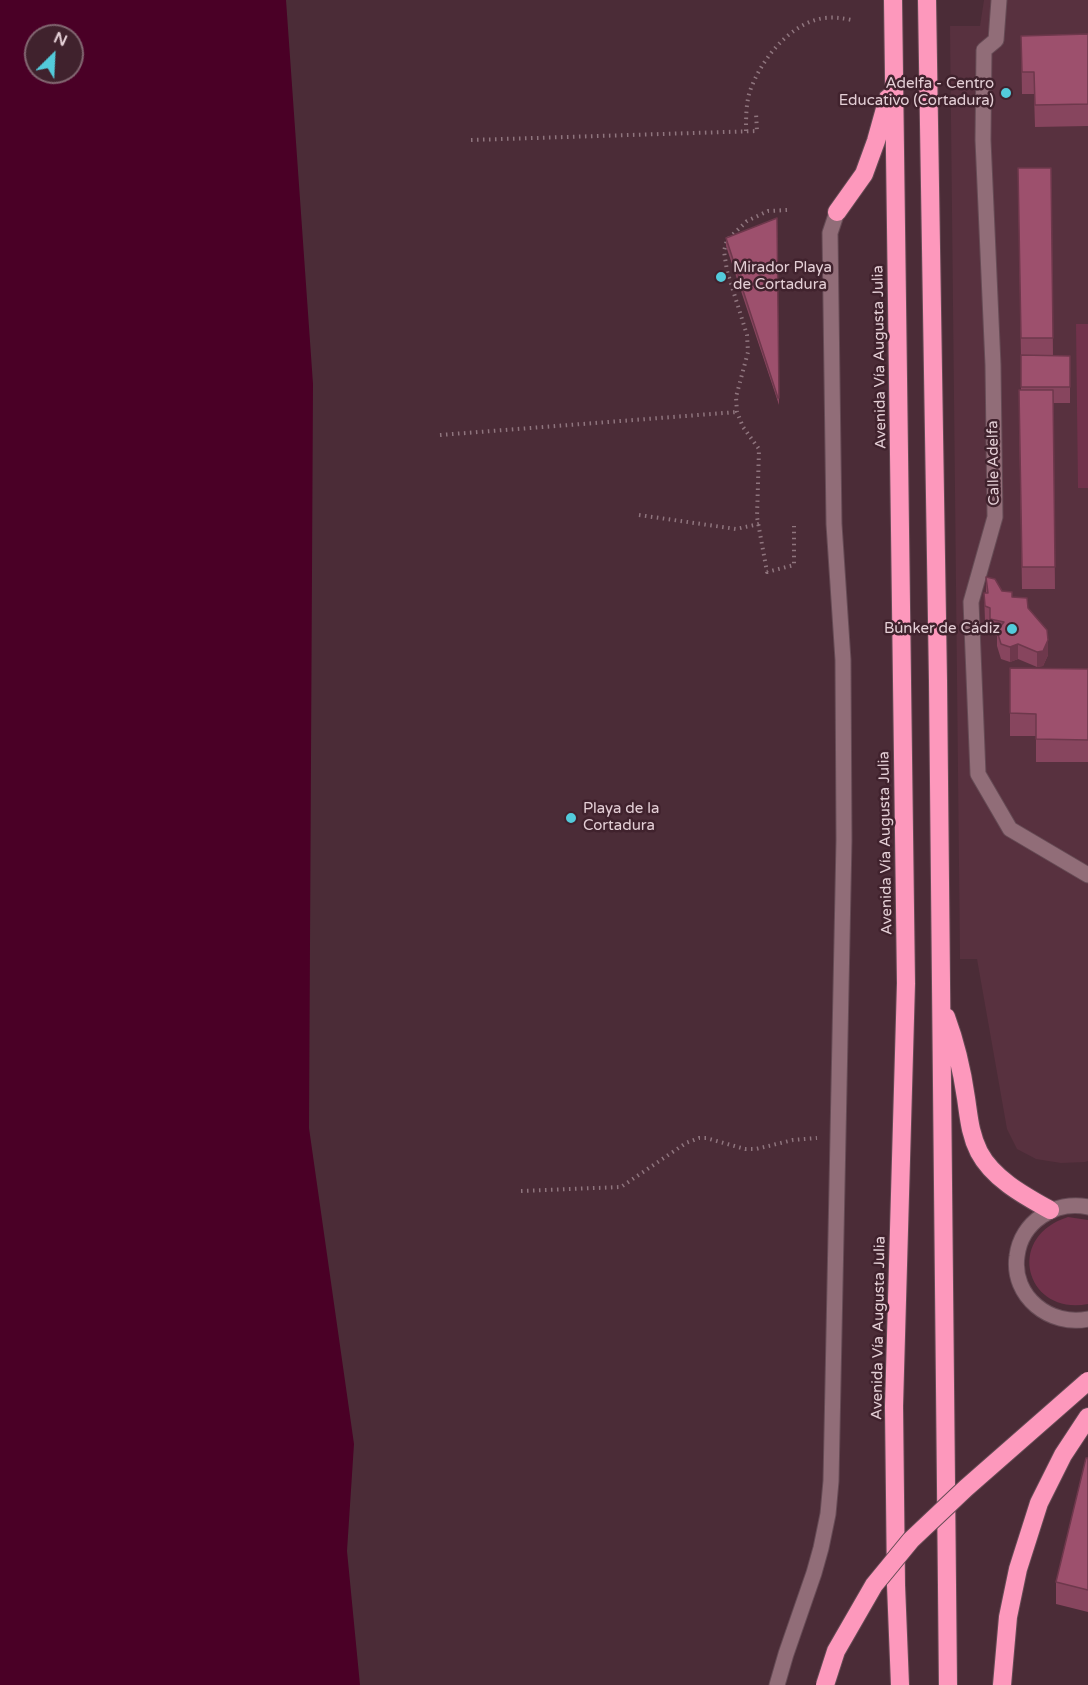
<!DOCTYPE html>
<html>
<head>
<meta charset="utf-8">
<style>
  body { margin:0 }
  #map { position:relative; width:1088px; height:1685px; overflow:hidden; background:#4b2c37; font-family:"Varela Round",sans-serif }
  canvas { display:block }
  .north { position:absolute; left:24px; top:24px; width:60px; height:60px; box-sizing:border-box; background:#40222d; border:2px solid #826771; border-radius:50%; rotate:24deg; font-size:16px; font-weight:700; line-height:24px; text-align:center; color:#e4cfd6 }
  .north::after { content:''; display:block; margin:auto; width:21px; height:27px; background:#53cbdb; clip-path:polygon(50% 0,100% 100%,50% 72%,0 100%) }
</style>
</head>
<body>
<div id="map">
<canvas width="1088" height="1685"></canvas>
<div class="north">N</div>
</div>
<script>
const context = document.querySelector('canvas').getContext('2d');
context.lineJoin = 'round';
function fill(path, color) {
  context.fillStyle = color;
  context.fill(path, 'evenodd');
}
function trace(path, color, width, dash) {
  context.strokeStyle = color;
  context.lineWidth = width;
  context.lineCap = dash ? 'butt' : 'round';
  context.setLineDash(dash || []);
  context.stroke(path);
}
function write(font, color, halo, rows, align = 'center') {
  context.font = font + ' "Varela Round",sans-serif';
  context.lineWidth = 5;
  context.setLineDash([]);
  context.textBaseline = 'middle';
  context.strokeStyle = halo;
  context.fillStyle = color;
  for (const [text, x, y, turn = 0] of rows) {
    context.save();
    context.translate(x, y);
    context.rotate((+turn || 0) * Math.PI / 180);
    context.textAlign = isNaN(turn) ? turn : align;
    if (halo) context.strokeText(text, 0, 0);
    context.fillText(text, 0, 0);
    context.restore();
  }
}
fill(new Path2D(`
  M984,0h104v1161l-3,1 -24,1 -25,-4 -19,-10 -10,-20 -30,-170h-17l-10,-933h30z`), '#58313f');
fill(new Path2D(`
  M1076,324h12v164h-10z
  M1068,1217l20,3v84c-62,12 -84,-67 -20,-87z`), '#71324b');
fill(new Path2D(`
  M0,0h286l27,384 -4,744 45,316 -7,107 13,134h-360zM36,36h36v36h-36z`), '#4a0026');
const minor = new Path2D(`
  M999,0l-3,40 -12,10 -1,90 10,225 2,152 -24,85 7,172 32,55 78,46
  M1088,1207c-33,-7 -67,15 -71,49 -6,41 34,71 71,63
  M777,1685l9,-31 28,-81 7,-25 7,-34 3,-33 13,-641 -1,-180 -9,-136 -4,-291 7,-21`);
const highway = new Path2D(`
  M893,0l13,983 -12,423 2,179 4,100
  M927,0l11,681 10,1004
  M837,212l27,-38 12,-33 12,-43
  M946,1017c10,27 16,53 20,81 3,20 4,36 13,54 14,27 46,44 71,58
  M1002,1685l6,-68 10,-48 21,-66 24,-48 25,-38`);
trace(minor, '#664b55', 17);
trace(highway, '#664b55', 20);
trace(new Path2D(`
  M746,131c0,-12 0,-25 3,-37 10,-32 40,-71 75,-76 10,-1 18,0 28,2
  M471,140l286,-9 -1,-18
  M787,210l-19,1 -21,10 -20,19 -3,11 3,20 20,64 1,17 -12,45 1,15 6,15 16,22 -2,68 10,55 27,-7v-39
  M440,435l297,-23
  M639,515l97,14 23,-5
  M521,1191l100,-4 65,-44 13,-5h7l39,11h11l37,-9 24,-2`), '#8f757e', 4, [1.5, 4.5]);
trace(minor, '#916d78', 15);
trace(highway, '#fd98bc', 18);
const highwayBridge = new Path2D(`
  M825,1685l11,-34 38,-66 37,-45 55,-52 122,-107`);
trace(highwayBridge, '#664b55', 20, []);
trace(highwayBridge, '#fd98bc', 18);
fill(new Path2D(`
  M1088,34v92l-53,1 -1,-33h-12l-1,-58z
  M1018,168h33l2,188h17v47h-17l2,186h-33l-3,-176 2,-23v-30z
  M726,238l53,160v7l-53,-159z
  M986,577l16,14 26,17 20,47 -5,11 -6,1 -19,-8 -8,3 -9,-3 -4,-13v-10l-7,-2v-11l-5,-2 -1,-28h2z
  M1010,668l78,1v93h-52v-26h-26z
  M1088,1458v154l-32,-8v-22z`), '#87455e');
fill(new Path2D(`
  M1048,640v15l-5,11 -6,1v-15z
  M1018,644v15l-8,3v-15z`), '#6e384c');
const building = new Path2D(`
  M1088,34v70l-53,1 -1,-33h-12l-1,-36z
  M1018,168h33l2,170h-32z
  M777,218l2,180h-1l-52,-160z
  M1021,355l49,1v31h-49z
  M1019,390h34l2,177h-33z
  M986,577l9,2 7,12 10,1v5l15,1 1,10 19,22 1,10 -5,11 -6,1 -19,-8 -8,3 -9,-3 -4,-13 7,-9 -14,-3v-11l-5,-2 -1,-13h4z
  M1010,668l78,1v71l-52,-1v-25l-26,-1z
  M1086,1458h2v132l-32,-8z`);
fill(building, '#9d506d');
trace(building, '#6e384c', 1.5);
for (const [x, y, r, color] of [
  [1006,93,6,"#53cbdb"],
  [721,277,6,"#53cbdb"],
  [1012,629,6,"#53cbdb"],
  [571,818,6,"#53cbdb"]
]) {
  const dot = new Path2D();
  dot.arc(x, y, r, 0, 2 * Math.PI);
  context.fillStyle = color;
  context.fill(dot);
  trace(dot, '#40222d', 2);
}
write('15px', '#e4cfd6', '#40222d', [
  ["Adelfa - Centro",994,84],
  ["Educativo (Cortadura)",994,101],
  ["Mirador Playa",733,268,"left"],
  ["de Cortadura",733,285,"left"],
  ["Búnker de Cádiz",1000,629],
  ["Playa de la",583,809,"left"],
  ["Cortadura",583,826,"left"]
], 'right');
write('15px', '#e4cfd6', '#40222d', [
  ["Avenida Vía Augusta Julia",880,357,-91],
  ["Calle Adelfa",994,463,-91],
  ["Avenida Vía Augusta Julia",886,843,-91],
  ["Avenida Vía Augusta Julia",879,1328,-89]
]);
</script>
</body>
</html>
